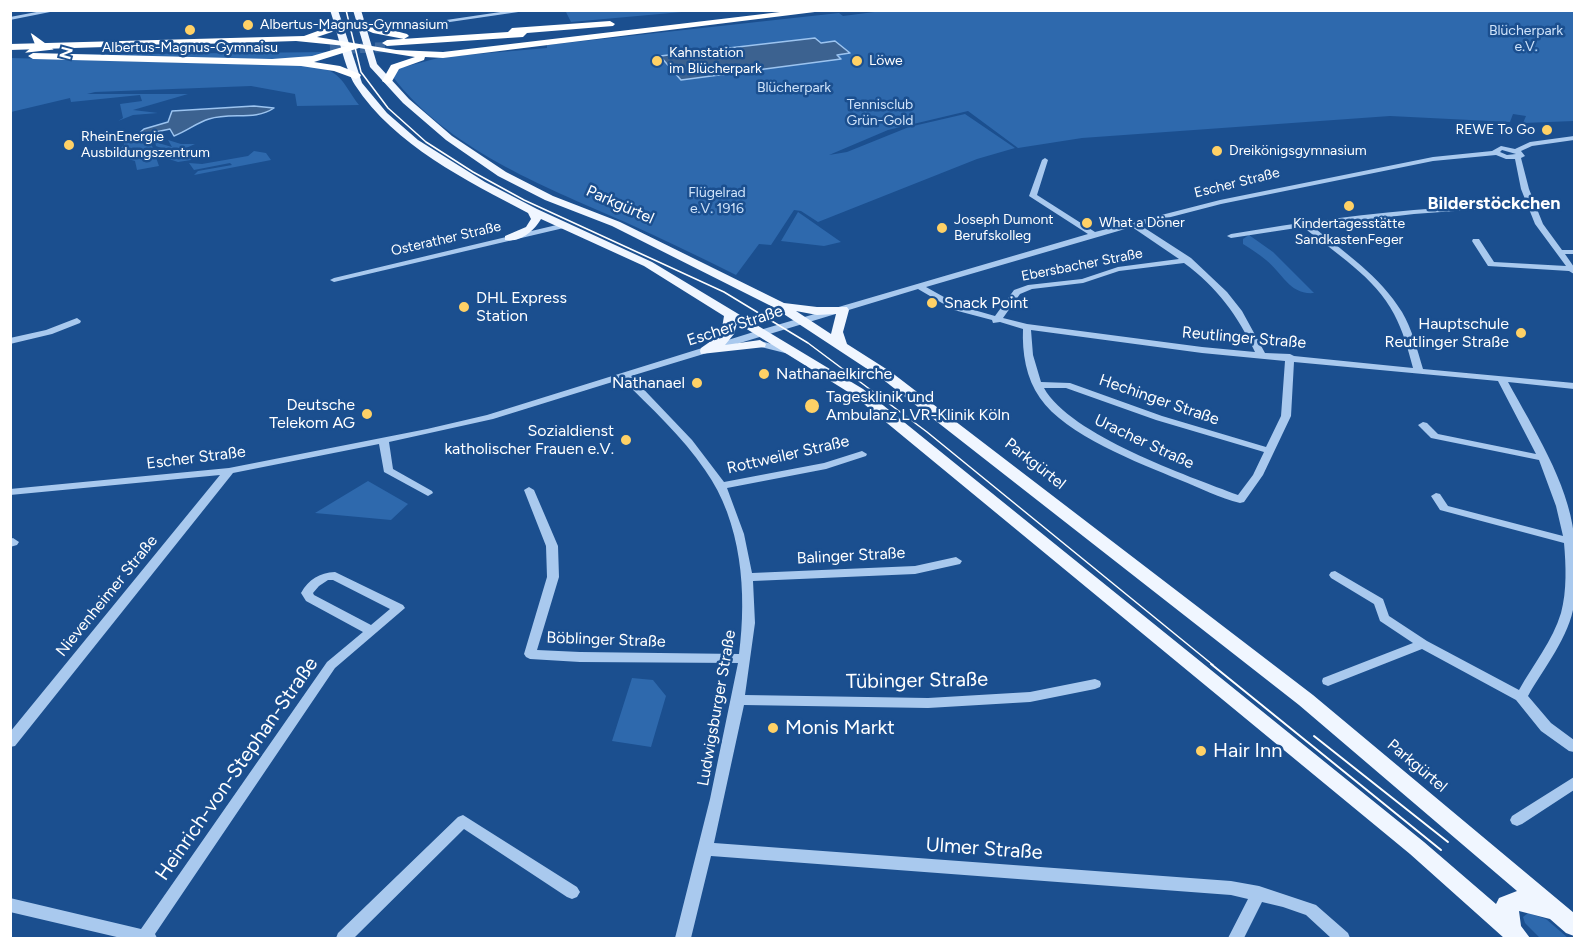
<!DOCTYPE html>
<html>
<head>
<meta charset="utf-8">
<style>
  body { margin:0 }
  #map { position:relative; width:1585px; height:949px; overflow:hidden; background:#1b4f8f; font-family:Figtree,sans-serif }
  canvas { display:block }
  .frame { position:absolute; inset:0; border:12px solid #fff; pointer-events:none }
  .north { position:absolute; left:18px; top:18px; width:60px; height:60px; -webkit-text-stroke:4px #1b4f8f; paint-order:stroke; rotate:105deg; font-size:16px; font-weight:700; line-height:24px; text-align:center; color:#fff }
  .north::after { content:''; display:block; margin:auto; width:21px; height:27px; background:#fff; clip-path:polygon(50% 0,100% 100%,50% 72%,0 100%) }
</style>
</head>
<body>
<div id="map">
<canvas width="1585" height="949"></canvas>
<div class="frame"></div>
<div class="north">N</div>
</div>
<script>
const context = document.querySelector('canvas').getContext('2d');
context.lineJoin = 'round';
function fill(path, color) {
  context.fillStyle = color;
  context.fill(path, 'evenodd');
}
function trace(path, color, width, dash) {
  context.strokeStyle = color;
  context.lineWidth = width;
  context.lineCap = dash ? 'butt' : 'round';
  context.setLineDash(dash || []);
  context.stroke(path);
}
function write(font, color, halo, rows, align = 'center') {
  context.font = font + ' Figtree,sans-serif';
  context.lineWidth = 5;
  context.setLineDash([]);
  context.textBaseline = 'middle';
  context.strokeStyle = halo;
  context.fillStyle = color;
  for (const [text, x, y, turn = 0] of rows) {
    context.save();
    context.translate(x, y);
    context.rotate((+turn || 0) * Math.PI / 180);
    context.textAlign = isNaN(turn) ? turn : align;
    if (halo) context.strokeText(text, 0, 0);
    context.fillText(text, 0, 0);
    context.restore();
  }
}
fill(new Path2D(`
  M581,10h112v1l-122,11 -5,-10z
  M890,10l684,1v110l-51,2 3,-7 -13,-2 -3,8 -120,-6 -308,22 -64,10 -50,-37 -80,19 -59,25 18,-3 62,-25 56,-13 50,34 -38,11 -159,63 -17,-11 -7,-1 -23,35 -12,-1 -23,31c-36,-18 -73,-36 -111,-53 -85,-37 -178,-74 -232,-145l3,-8 46,-12 105,-9v-3l292,-32 4,3z
  M331,52l-34,8 -260,-5z
  M11,58l303,8c28,5 29,18 45,39l-62,1 -2,-12 -44,-8 -156,6 -8,2h101l-55,16 25,3 -25,2 -15,6 5,-3 -3,-14 22,-3 -2,-6 -69,7 -1,-4 -59,14z
  M123,137h26l10,29 -22,4 -2,-9 -17,-5 -2,-3 8,-8z
  M168,140l13,4h14l-9,4 5,12 -13,2 -9,-3 -3,-9 -10,-4 -1,-4 17,5z
  M254,151l12,2 5,7 -77,15 4,-4 34,-6 -2,-2 -36,7 -5,-7 13,1 46,-8z
  M798,212l43,30 -17,4 -43,-5z
  M1249,235l24,17 41,41c-24,2 -31,-19 -48,-33 -7,-6 -15,-11 -23,-16v-5z
  M368,481l40,23 -17,16 -76,-7z
  M632,678l21,2 13,16 -15,51 -39,-6z
  M1528,913l18,6 22,19h-28l-15,-15 -2,-6z`), '#2e69ad');
const water = new Path2D(`
  M815,38l6,5 14,-2 15,12 -13,2 4,4 -160,21 -21,-24z
  M254,106l20,2c-19,13 -43,4 -65,11 -13,4 -20,11 -35,17l-4,-7 -34,7 8,-7 24,-7 4,-11z`);
fill(water, '#3c6290');
trace(water, '#9cc4f0', 1.5);
trace(new Path2D(`
  M330,49l59,-2`), '#3d69a0', 10, [10, 5]);
fill(new Path2D(`
  M47,10h13l-50,10v-3z
  M514,10h18l-137,20 -3,-2z
  M1574,136v4l-42,6 -11,5 4,5 -4,2 8,31 14,35 19,26h12v4h-9l9,13v7l-5,-3 -81,-5 -16,-25 1,-2h6l15,23 72,4 -31,-42 -6,-15 -20,-2 -95,7 -102,12c32,26 68,50 90,86 10,17 15,37 21,57l151,14v6l-66,-7c25,46 60,100 66,153 3,22 0,47 0,69 -4,32 -31,65 -46,92l23,27 23,17v12l-5,-1 -28,-20 -25,-31 -94,-51 -89,35 -5,2 -5,-2 -1,-3 1,-3 90,-35 -33,-22 -6,-17 -43,-26 -2,-3 2,-3 4,-1 48,28 6,17 38,25 92,49c14,-25 34,-50 42,-77 6,-22 5,-48 3,-70l-124,-33 -9,-14 5,-3 4,1 8,12 115,30 -7,-30 -17,-46 -108,-22 -13,-13 5,-3 4,1 11,11 98,20 -38,-73 -204,-19 -3,54 -28,59 -19,27 -4,1c-20,-5 -40,-15 -60,-23 -41,-17 -115,-45 -140,-82 -14,-20 -18,-45 -17,-69l-23,-7 -7,1 -1,-3 -38,-10 -36,-21 -287,87 61,64 32,42 100,-19 38,-12 5,3 -1,2 -40,13 -99,19 17,46 8,39 163,-7 41,-9 6,4 -2,3 -45,10 -162,7 2,42 -10,72 183,3 102,-6 65,-13 5,2 1,3 -1,3 -5,2 -65,13 -102,6 -184,-3 -30,138 517,38 28,5 57,19 32,28 2,5h-19l-25,-23 -23,-8 -21,-5 -18,36h-16l20,-39 -17,-4 -520,-39 -20,82h-16l35,-139 28,-136 -158,-1 -50,-3 -4,-2 -2,-3 23,-77 -1,-31 -22,-56 5,-3 5,3 24,56 1,31 -22,73 43,2 159,2c8,-61 3,-132 -34,-184 -23,-34 -54,-62 -83,-91l-129,40 -104,23 4,27 39,22 1,2 -5,3 -44,-24 -5,-28 -146,29 -218,273 -5,1v-15l210,-257 -210,20v-6l219,-21 198,-39 60,-14 273,-85 328,-96 -59,-38 13,-36 3,-2 3,2 -11,35 58,37 125,-32 213,-43 59,-6 9,-5 14,3 15,-7zM1502,150l14,4 -9,1 -7,-3zM1496,155l10,4h9l6,30 6,15c-28,-2 -58,2 -87,4 -70,5 -139,14 -209,26l-4,2 4,2 72,-11c32,26 72,50 91,87 9,17 14,35 19,54l-119,-12 -4,-2 -25,-1 -23,-42 -15,-19 -36,-34 -51,-33 81,-21 212,-43zM1132,227l47,32 -61,8 -36,12 -54,6 -14,5 -19,26 -35,-10 -34,-19zM1184,263c33,24 54,53 71,89l-53,-5 -175,-23 -24,-6 17,-24 12,-5 51,-6 36,-12zM1031,330l171,23 83,8 -4,55 -15,31 -104,-31 -92,-33 -29,-1 -8,-27zM1044,388h22l90,32 108,32 -11,23 -15,20c-50,-19 -168,-60 -194,-107z
  M565,223l4,2 -1,2 -234,55 -4,-2 4,-2z
  M77,318l4,3 -1,2 -28,11 -42,10v-6l36,-8z
  M760,341l32,8 2,2 -5,3 -32,-8 -2,-2 2,-2z
  M13,538l6,4 -2,3 -7,2v-8z
  M335,572l68,33 2,3 -70,60 -180,266 2,4h-36l-111,-26v-14l131,31 186,-267 36,-30 -57,-31 -5,-8c8,-14 18,-20 34,-21zM328,580h5l57,29 -19,16 -57,-30 -1,-2 6,-7z
  M1574,777v13l-52,34 -5,2 -5,-2 -2,-4 2,-4z
  M463,815l114,72 3,5 -3,5 -5,2 -5,-2 -103,-68 -110,109h-18l2,-5 120,-116z`), '#a9c9ee');
fill(new Path2D(`
  M330,10h8l24,73 25,30 31,27 67,42 52,27 115,53 211,127 561,453 72,62 3,-6 18,-7 -218,-186 -418,-327 -108,-71 -161,-81 -67,-26 -47,-24 -52,-36 -43,-37 -33,-36 -17,-57h8l16,54 32,35 43,37 54,36 47,24 67,26 164,81 33,4h30l2,3 -6,22 4,12 44,28 422,323 261,218v23l-8,-3 -16,-14 -31,-8 2,15 9,12h-26l-94,-84 -557,-459 -116,-72 -3,11 -9,11 35,-5 6,4 -1,3 -64,7 -1,-3 1,-3 20,-14 3,-18 -80,-50 -103,-47c-7,12 -21,24 -36,21v-4l21,-9 5,-8 -3,-6c-62,-33 -133,-67 -173,-128 -10,-16 -18,-55 -25,-75zM796,311l21,4 19,-1 -5,20z`), '#f0f6ff');
fill(new Path2D(`
  M797,10h34l-388,48 -18,-1 -1,3 -25,9 -8,14 -4,1 -5,-3 9,-16 24,-8 -56,-9 -45,14 26,4 20,8 1,2 -5,3 -22,-8 -33,-5 -268,-7 -5,-3 5,-3 239,6 40,-3 34,-10 -50,-5 -286,9v-6l294,-8 22,-8 13,-9 5,3 -12,10 -15,5 79,13 47,2z
  M610,21l5,3 -2,2 -86,7 -4,4 -136,9 -5,-3 5,-3 121,-8 4,-4z
  M362,22l45,12 2,2 -5,3 -31,-6 -14,-6 -2,-2z`), '#fff');
trace(new Path2D(`
  M346,10l15,62 27,36 38,34 47,30 51,28 200,92 84,51 119,89 286,233`), '#fff', 1.5);
trace(new Path2D(`
  M1211,664l230,186
  M1314,736l134,106`), '#fff', 2);
for (const [x, y, r, color] of [
  [248,25,6,"#ffd166"],
  [190,30,6,"#ffd166"],
  [657,61,6,"#ffd166"],
  [857,61,6,"#ffd166"],
  [1547,130,6,"#ffd166"],
  [69,145,6,"#ffd166"],
  [1217,151,6,"#ffd166"],
  [1349,206,6,"#ffd166"],
  [1087,223,6,"#ffd166"],
  [942,228,6,"#ffd166"],
  [932,303,6,"#ffd166"],
  [464,307,6,"#ffd166"],
  [1521,333,6,"#ffd166"],
  [764,374,6,"#ffd166"],
  [697,383,6,"#ffd166"],
  [812,406,8,"#ffd166"],
  [367,414,6,"#ffd166"],
  [626,440,6,"#ffd166"],
  [773,728,6,"#ffd166"],
  [1201,751,6,"#ffd166"]
]) {
  const dot = new Path2D();
  dot.arc(x, y, r, 0, 2 * Math.PI);
  context.fillStyle = color;
  context.fill(dot);
  trace(dot, '#1b4f8f', 2);
}
write('14px', '#fff', '#1b4f8f', [
  ["Albertus-Magnus-Gymnasium",260,25],
  ["Albertus-Magnus-Gymnaisu",190,48,"center"],
  ["Kahnstation",669,53],
  ["im Blücherpark",669,69],
  ["Löwe",869,61],
  ["REWE To Go",1535,130,"right"],
  ["RheinEnergie",81,137],
  ["Ausbildungszentrum",81,153],
  ["Dreikönigsgymnasium",1229,151],
  ["Joseph Dumont",954,220],
  ["Berufskolleg",954,236],
  ["What a Döner",1099,223],
  ["Kindertagesstätte",1349,224,"center"],
  ["SandkastenFeger",1349,240,"center"]
], 'left');
write('14px', '#cfe3fa', '#1b4f8f', [
  ["Blücherpark",1526,31],
  ["e.V.",1526,47],
  ["Blücherpark",794,88],
  ["Tennisclub",880,105],
  ["Grün-Gold",880,121],
  ["Flügelrad",717,193],
  ["e.V. 1916",717,209]
]);
write('14px', '#fff', '#1b4f8f', [
  ["Escher Straße",1237,183,-14],
  ["Osterather Straße",446,239,-13],
  ["Ebersbacher Straße",1082,265,-11]
]);
write('16px', '#fff', '#1b4f8f', [
  ["Parkgürtel",620,205,24],
  ["Escher Straße",735,326,-18],
  ["Reutlinger Straße",1244,338,5],
  ["Hechinger Straße",1159,400,19],
  ["Uracher Straße",1144,442,25],
  ["Rottweiler Straße",788,455,-13],
  ["Escher Straße",196,458,-7],
  ["Parkgürtel",1035,464,38],
  ["Balinger Straße",851,556,-3],
  ["Nievenheimer Straße",107,596,-51],
  ["Böblinger Straße",606,640,2],
  ["Ludwigsburger Straße",717,708,-80],
  ["Parkgürtel",1417,766,40]
]);
write('16px', '#fff', '#1b4f8f', [
  ["DHL Express",476,298],
  ["Station",476,316],
  ["Snack Point",944,303],
  ["Hauptschule",1509,324,"right"],
  ["Reutlinger Straße",1509,342,"right"],
  ["Nathanaelkirche",776,374],
  ["Nathanael",685,383,"right"],
  ["Tagesklinik und",826,397],
  ["Ambulanz LVR-Klinik Köln",826,415],
  ["Deutsche",355,405,"right"],
  ["Telekom AG",355,423,"right"],
  ["Sozialdienst",614,431,"right"],
  ["katholischer Frauen e.V.",614,449,"right"]
], 'left');
write('bold 18px', '#fff', '#1b4f8f', [
  ["Bilderstöckchen",1494,204]
]);
write('20px', '#fff', '#1b4f8f', [
  ["Tübinger Straße",917,681,-1],
  ["Heinrich-von-Stephan-Straße",237,769,-55],
  ["Ulmer Straße",984,849,4]
]);
write('20px', '#fff', '#1b4f8f', [
  ["Monis Markt",785,728],
  ["Hair Inn",1213,751]
], 'left');
</script>
</body>
</html>
